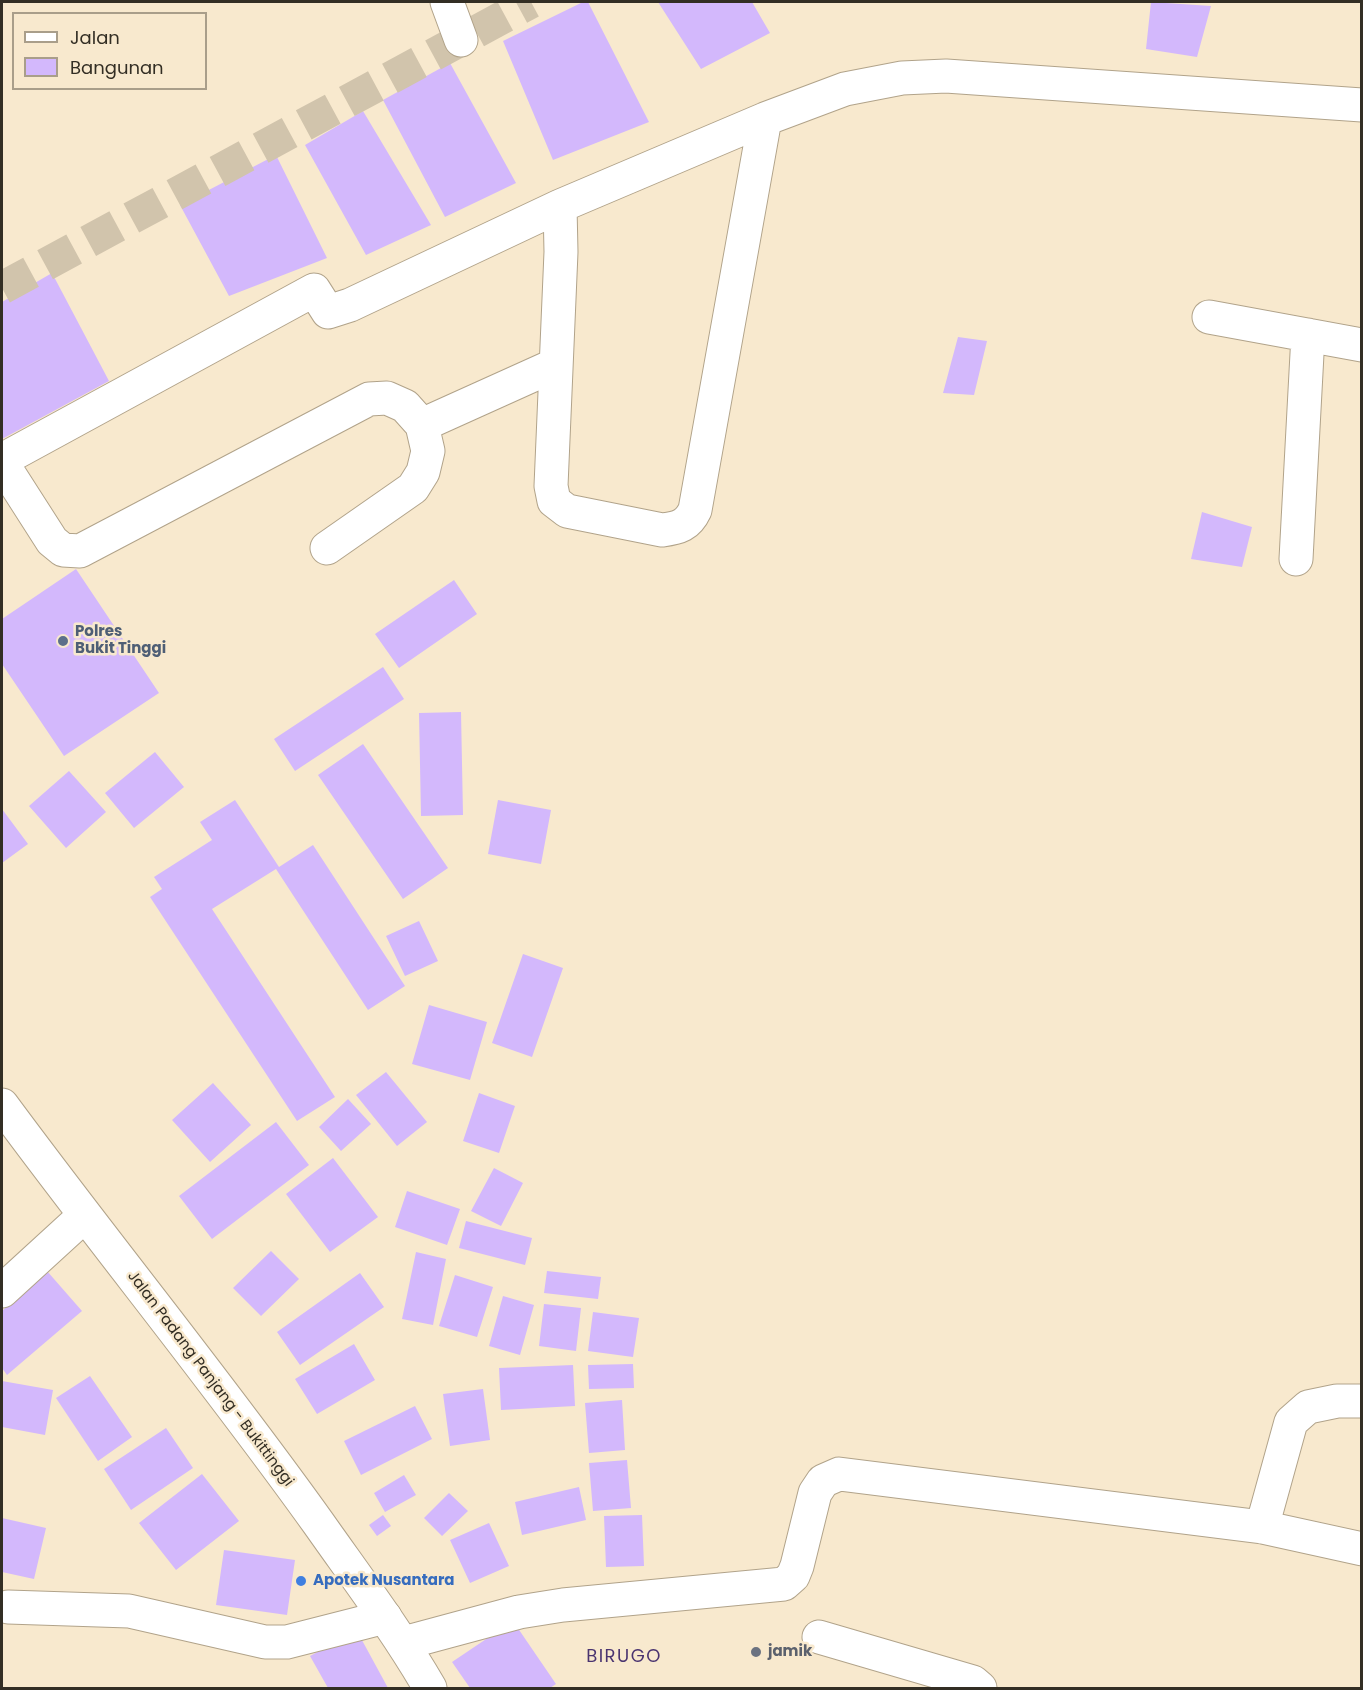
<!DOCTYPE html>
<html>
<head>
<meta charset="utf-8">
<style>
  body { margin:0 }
  #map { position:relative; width:1363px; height:1690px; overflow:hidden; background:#f8e9ce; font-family:Poppins,sans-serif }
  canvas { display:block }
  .frame { position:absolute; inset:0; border:3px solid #332e24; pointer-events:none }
  .legend { position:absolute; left:12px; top:12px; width:195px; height:78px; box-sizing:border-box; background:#f8e9ce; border:2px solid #a99e8a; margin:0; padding:8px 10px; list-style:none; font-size:18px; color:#332e24 }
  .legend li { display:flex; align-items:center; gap:12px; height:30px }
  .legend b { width:30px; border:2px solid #a99e8a }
</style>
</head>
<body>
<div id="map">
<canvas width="1363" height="1690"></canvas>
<div class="frame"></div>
<ul class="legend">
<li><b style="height:8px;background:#fff"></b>Jalan</li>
<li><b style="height:16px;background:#d3b8fc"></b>Bangunan</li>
</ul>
</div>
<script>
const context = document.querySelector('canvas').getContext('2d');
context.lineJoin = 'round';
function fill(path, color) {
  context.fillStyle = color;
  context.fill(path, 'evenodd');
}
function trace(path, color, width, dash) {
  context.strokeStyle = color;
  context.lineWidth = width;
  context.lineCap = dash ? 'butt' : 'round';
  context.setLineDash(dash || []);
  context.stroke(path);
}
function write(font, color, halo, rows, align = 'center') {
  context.font = font + ' Poppins,sans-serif';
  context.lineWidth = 5;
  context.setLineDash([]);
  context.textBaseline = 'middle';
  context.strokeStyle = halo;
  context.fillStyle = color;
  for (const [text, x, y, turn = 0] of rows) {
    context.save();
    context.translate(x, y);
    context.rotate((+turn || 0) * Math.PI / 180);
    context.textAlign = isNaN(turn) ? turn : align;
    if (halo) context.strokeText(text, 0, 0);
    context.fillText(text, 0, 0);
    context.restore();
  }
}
fill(new Path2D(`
  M583,2h5l61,120 -96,38 -50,-119z
  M658,2h94l18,31 -69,36z
  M1151,2l60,4 -14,51 -51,-8z
  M450,63l66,120 -71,34 -62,-117z
  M363,111l68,114 -65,30 -61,-110z
  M276,155l51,103 -98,38 -49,-91z
  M52,273l57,108 -107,58v-137z
  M958,337l29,4 -13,54 -31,-2z
  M1202,512l50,15 -10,40 -51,-8z
  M76,569l83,124 -95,63 -62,-92v-45z
  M454,580l23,34 -78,54 -24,-34z
  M383,667l21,32 -109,72 -21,-32z
  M461,712l2,103 -42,1 -2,-103z
  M363,744l85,124 -45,31 -85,-124z
  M155,752l29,35 -50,41 -29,-35z
  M69,771l37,41 -40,36 -37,-42z
  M235,800l44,67 34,-22 92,141 -37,24 -92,-141 -64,40 123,188 -38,24 -147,-224 12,-8 -8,-12 58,-37 -12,-18z
  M498,800l53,10 -10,54 -53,-10z
  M2,809l26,35 -26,19z
  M419,921l19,40 -33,15 -19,-40z
  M523,954l40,14 -31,89 -40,-14z
  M429,1005l58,17 -17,58 -58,-16z
  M386,1072l41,50 -30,24 -41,-51z
  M213,1083l38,42 -41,37 -38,-42z
  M479,1093l36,13 -16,47 -36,-12z
  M348,1099l23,25 -30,27 -22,-24z
  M276,1122l33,43 -97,74 -33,-43z
  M333,1158l45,59 -48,35 -44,-58z
  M494,1168l29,15 -22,43 -30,-15z
  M407,1191l53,18 -13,36 -52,-18z
  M466,1221l66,17 -7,27 -66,-17z
  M271,1251l28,28 -38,37 -28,-28z
  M416,1252l30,7 -13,66 -31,-6z
  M47,1271l35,40 -75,64 -5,-7v-57z
  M547,1271l54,6 -3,22 -54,-6z
  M360,1273l24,34 -84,58 -23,-33z
  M455,1275l38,12 -16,50 -38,-11z
  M503,1296l31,9 -14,50 -31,-9z
  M544,1304l37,4 -5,43 -37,-5z
  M593,1312l46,6 -6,39 -45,-6z
  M354,1344l21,36 -58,34 -22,-35z
  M633,1364l1,24 -45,1 -1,-24z
  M573,1365l2,41 -74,4 -2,-42z
  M90,1376l42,61 -34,24 -42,-63z
  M2,1381l51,9 -8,45 -43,-8z
  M483,1389l7,51 -40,6 -7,-52z
  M622,1400l3,50 -36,3 -4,-50z
  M415,1406l17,33 -71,36 -17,-34z
  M166,1428l27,40 -62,42 -27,-41z
  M627,1460l4,48 -38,3 -4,-48z
  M202,1474l37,47 -63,49 -37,-47z
  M404,1475l12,20 -31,17 -11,-19z
  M579,1487l7,33 -64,15 -7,-33z
  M449,1493l19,18 -26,25 -18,-18z
  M383,1515l8,11 -14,10 -8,-11z
  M642,1515l2,51 -38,1 -2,-51z
  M2,1518l44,10 -12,51 -32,-7z
  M489,1523l20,43 -39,17 -20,-43z
  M224,1550l71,10 -8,55 -71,-10z
  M513,1621l43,63 -6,4h-80l-18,-26z
  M357,1631l31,57h-60l-18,-32z`), '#d3b8fc');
trace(new Path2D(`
  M2,288l529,-286`), '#d1c4ac', 33, [33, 16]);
const minor = new Path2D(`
  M447,2l14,38
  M560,206l1,46 -10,234 3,15 13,10 95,19c17,-2 26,-5 33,-20l70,-391
  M1209,317l153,28
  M422,425l133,-60
  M2,460l312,-170 14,22 22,-7 210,-99 205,-87 80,-30 57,-11 44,-2 416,29
  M2,463l50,78 11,9 17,1 289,-152 18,-1 18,8 17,19 6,26 -5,21 -10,16 -86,60
  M1296,559l12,-224
  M2,1291l82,-75
  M1262,1527l29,-105 17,-15 29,-6h25
  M8,1607l121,4 136,31h22l98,-25
  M819,1637l154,45 7,6
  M404,1643l115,-31 44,-7 221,-21 9,-8 4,-10 18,-73 8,-12 16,-7 423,53 100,22`);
const highway = new Path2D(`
  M2,1105c104,141 215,276 317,419 38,54 78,107 111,164`);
trace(minor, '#b1a38a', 35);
trace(highway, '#b1a38a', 35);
trace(minor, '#fff', 33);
trace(highway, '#fff', 33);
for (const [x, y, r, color] of [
  [63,641,6,"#5c6f8a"],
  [301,1581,6,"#3f7fe0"],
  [756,1652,6,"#6b7280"]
]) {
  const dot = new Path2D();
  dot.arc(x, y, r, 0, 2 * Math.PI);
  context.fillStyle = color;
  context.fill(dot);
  trace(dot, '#f8e9ce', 2);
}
write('bold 15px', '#4e5e75', '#f8e9ce', [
  ["Polres",75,632],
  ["Bukit Tinggi",75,649]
], 'left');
write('15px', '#332e24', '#f8e9ce', [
  ["Jalan Padang Panjang - Bukittinggi",210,1379,53]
]);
write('bold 15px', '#366cbe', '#f8e9ce', [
  ["Apotek Nusantara",313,1581]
], 'left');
write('bold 15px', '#5b616d', '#f8e9ce', [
  ["jamik",768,1652]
], 'left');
context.letterSpacing = '1.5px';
write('18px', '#4a3470', '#f8e9ce', [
  ["BIRUGO",624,1657]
]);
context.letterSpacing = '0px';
</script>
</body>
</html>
